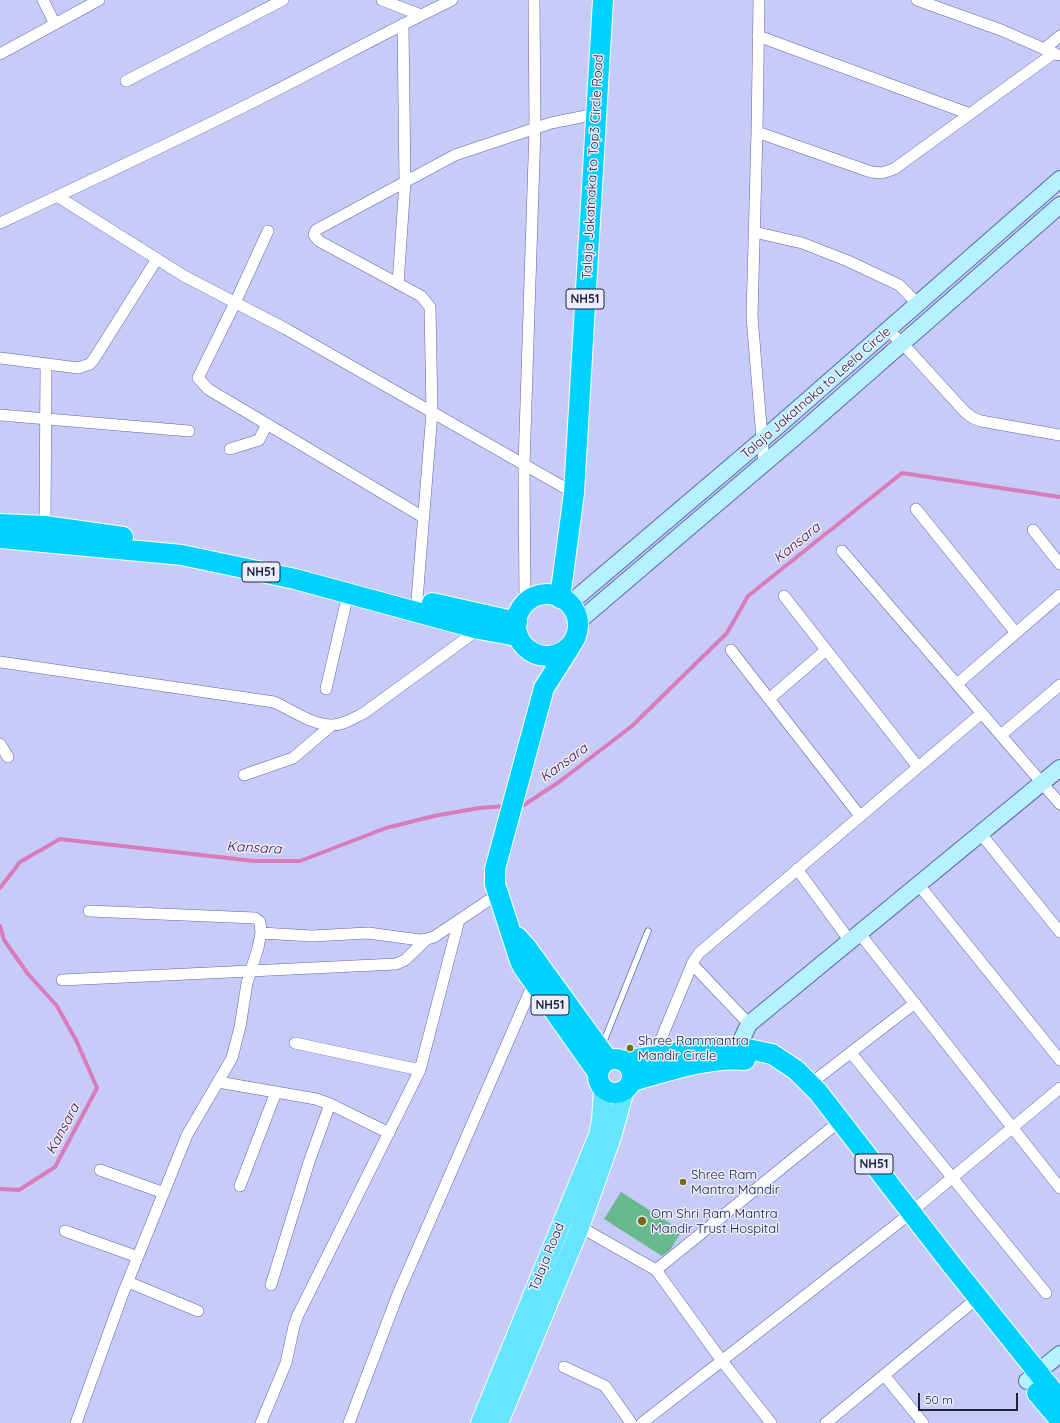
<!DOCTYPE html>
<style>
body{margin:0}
#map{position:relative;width:1060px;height:1423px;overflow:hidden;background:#c6cbf7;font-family:Quicksand,sans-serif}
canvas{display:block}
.scale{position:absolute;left:918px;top:1393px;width:100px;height:18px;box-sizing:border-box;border:2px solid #20223d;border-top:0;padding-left:5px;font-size:12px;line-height:14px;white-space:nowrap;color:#20223d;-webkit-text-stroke:3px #eceefd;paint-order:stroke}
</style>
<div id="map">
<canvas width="1060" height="1423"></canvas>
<div class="scale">50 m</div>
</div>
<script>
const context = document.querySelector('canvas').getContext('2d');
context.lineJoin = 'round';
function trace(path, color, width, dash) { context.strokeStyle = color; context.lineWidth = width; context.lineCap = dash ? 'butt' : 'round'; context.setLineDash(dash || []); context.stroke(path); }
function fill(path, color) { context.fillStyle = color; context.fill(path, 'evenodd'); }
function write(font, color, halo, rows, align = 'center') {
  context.font = font + ' Quicksand,sans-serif'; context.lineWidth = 3; context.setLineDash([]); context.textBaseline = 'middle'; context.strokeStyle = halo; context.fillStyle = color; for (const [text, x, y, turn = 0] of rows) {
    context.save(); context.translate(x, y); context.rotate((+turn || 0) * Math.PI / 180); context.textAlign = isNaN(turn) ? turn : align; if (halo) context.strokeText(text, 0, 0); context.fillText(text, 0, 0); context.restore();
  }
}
const stream = new Path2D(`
 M519 805H524L559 782 632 726 727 633 748 596 902 473 1060 497
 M0 888 20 862 60 839 254 861H300L386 828 434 816 479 808 506 806
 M0 926 4 940 28 974 57 1006 77 1042 97 1088 55 1167 19 1190 0 1189`);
const building = new Path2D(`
 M621 1192 682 1231 670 1250 662 1256 604 1219Z`);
const lane = new Path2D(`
 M602 1046 648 931`);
const street = new Path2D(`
 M43 0 55 24
 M382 0 421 15
 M759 0 757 132 752 316 764 463
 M917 0 1001 30 1058 55
 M758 36 970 114
 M1044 49 1060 36
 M0 54 99 0
 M126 81 283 0
 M757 132 871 172 882 173 894 169 1054 53
 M57 196 184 276 286 329 574 493
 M0 223C88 182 176 141 263 97 326 65 388 31 452 0
 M268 231 235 303 198 378 208 389 423 517
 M754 232 802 243 848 261 899 285 918 304
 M398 284 405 182 403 24
 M888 330 903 344 965 412 973 418 981 421 1060 435
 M0 358 78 368 90 364 94 359 157 259
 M0 415 189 431
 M230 449 259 440 267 424
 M916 509 1016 633
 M45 526 46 364
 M1033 530 1060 564
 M842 551 1060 804
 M784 596 918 767
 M417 600 432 412 430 307 421 296 319 241 314 235 316 230 455 155 551 123 581 117 596 113
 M525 603 524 465 535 128 534 0
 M731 650 860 816
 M0 662 274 702C292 710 312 725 332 725 343 725 354 718 364 713L479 629
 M957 684 1060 595
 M326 689 348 594
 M769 699 826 650
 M1001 735 1060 685
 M0 744 8 757
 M244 775 293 758 332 725
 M981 834 1060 932
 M797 869 850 941
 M919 885 1060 1060
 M261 933 312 936 368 933 420 940 427 939 434 937 498 894
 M860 934 1060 1188
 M692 964 749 1024
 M62 980 396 964 405 960 427 939
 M295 1043 420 1070
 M851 1053 1046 1293
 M654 1056 693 962 699 953 982 713
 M218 1082 316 1099 330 1104 389 1133
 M810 1084 915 1003
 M100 1170 164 1193
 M240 1186 276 1092
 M911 1212 1060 1088
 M575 1224 656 1270
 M65 1231 138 1257
 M128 1282 198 1311
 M271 1285 309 1162 330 1104
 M564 1367 605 1386 631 1423
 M884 1375 923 1423
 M76 1423 122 1296 187 1135 232 1058 240 1027 247 983 258 948 261 933 260 922 255 918 89 911
 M261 1423 286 1363 294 1326 298 1315 420 1070 459 920
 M349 1423 398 1294 534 982
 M642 1423 902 1220
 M771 1423 722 1361 656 1270 830 1129
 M826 1423 969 1305`);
const secondary = new Path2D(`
 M569 604 762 440 1060 179
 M578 622 800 433 1060 205
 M736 1057 738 1047 749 1024 1060 768
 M1027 1381 1060 1354`);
const primary = new Path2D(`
 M480 1423 598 1135 601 1121 603 1089
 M499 1423 579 1230 612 1137 625 1090`);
const highway = new Path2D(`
 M0 524 45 526 123 537
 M0 538 182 555 295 579 479 629 517 636
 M516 625a31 31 0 1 1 62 0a31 31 0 1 1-62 0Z
 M560 598 574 493 603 0
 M432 603 517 622
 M570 647 544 688 495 869V884L520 961 523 967 598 1073
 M517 937 527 948 608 1060
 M598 1076a17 17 0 1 1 34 0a17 17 0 1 1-34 0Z
 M624 1061 707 1047H738L772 1054 796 1070 818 1092 951 1264 1060 1400
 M632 1081C665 1072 711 1056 745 1060
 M1037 1393 1060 1420`);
const markers = [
 [630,1048,4,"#7a6c05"],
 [683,1182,4,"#7a6c05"],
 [642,1221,5,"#7a6c05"]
];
const shields = [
 [585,299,38],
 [261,572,38],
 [550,1005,38],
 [874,1164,38]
];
const shieldNames = [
 ["NH51",585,299],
 ["NH51",261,572],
 ["NH51",550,1005],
 ["NH51",874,1164]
];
const streetNames = [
 ["Talaja Jakatnaka to Top3 Circle Road",593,167,-87],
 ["Talaja Jakatnaka to Leela Circle",816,393,-41],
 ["Talaja Road",547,1257,-68]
];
const poiNames = [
 ["Shree Rammantra",638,1041],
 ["Mandir Circle",638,1056],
 ["Shree Ram",691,1175],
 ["Mantra Mandir",691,1190],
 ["Om Shri Ram Mantra",651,1214],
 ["Mandir Trust Hospital",651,1229]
];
const waterNames = [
 ["Kansara",797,543,-39],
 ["Kansara",564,763,-36],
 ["Kansara",254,848,3],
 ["Kansara",63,1129,-62]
];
trace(stream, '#d97cbc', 4);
fill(building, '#68b98f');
trace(lane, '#6266a6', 7);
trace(street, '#6266a6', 12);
trace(secondary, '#6266a6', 18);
trace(primary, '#fff', 20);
trace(highway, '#fff', 22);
trace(lane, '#fff', 5.5);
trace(street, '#fff', 11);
trace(secondary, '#b3f2fe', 16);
trace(primary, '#67e4fe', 18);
trace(highway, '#01d2fd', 20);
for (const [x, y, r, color] of markers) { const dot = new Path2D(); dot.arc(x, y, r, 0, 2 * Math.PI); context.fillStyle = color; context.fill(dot); trace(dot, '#eceefd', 1.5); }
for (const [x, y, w] of shields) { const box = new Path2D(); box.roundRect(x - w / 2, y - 10, w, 20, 3); context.fillStyle = '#eceefd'; context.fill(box); trace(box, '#20223d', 1); }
write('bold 12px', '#20223d', null, shieldNames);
write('13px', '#20223d', '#eceefd', streetNames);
write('13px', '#20223d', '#eceefd', poiNames, 'left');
write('italic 14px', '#480e39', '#eceefd', waterNames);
</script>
